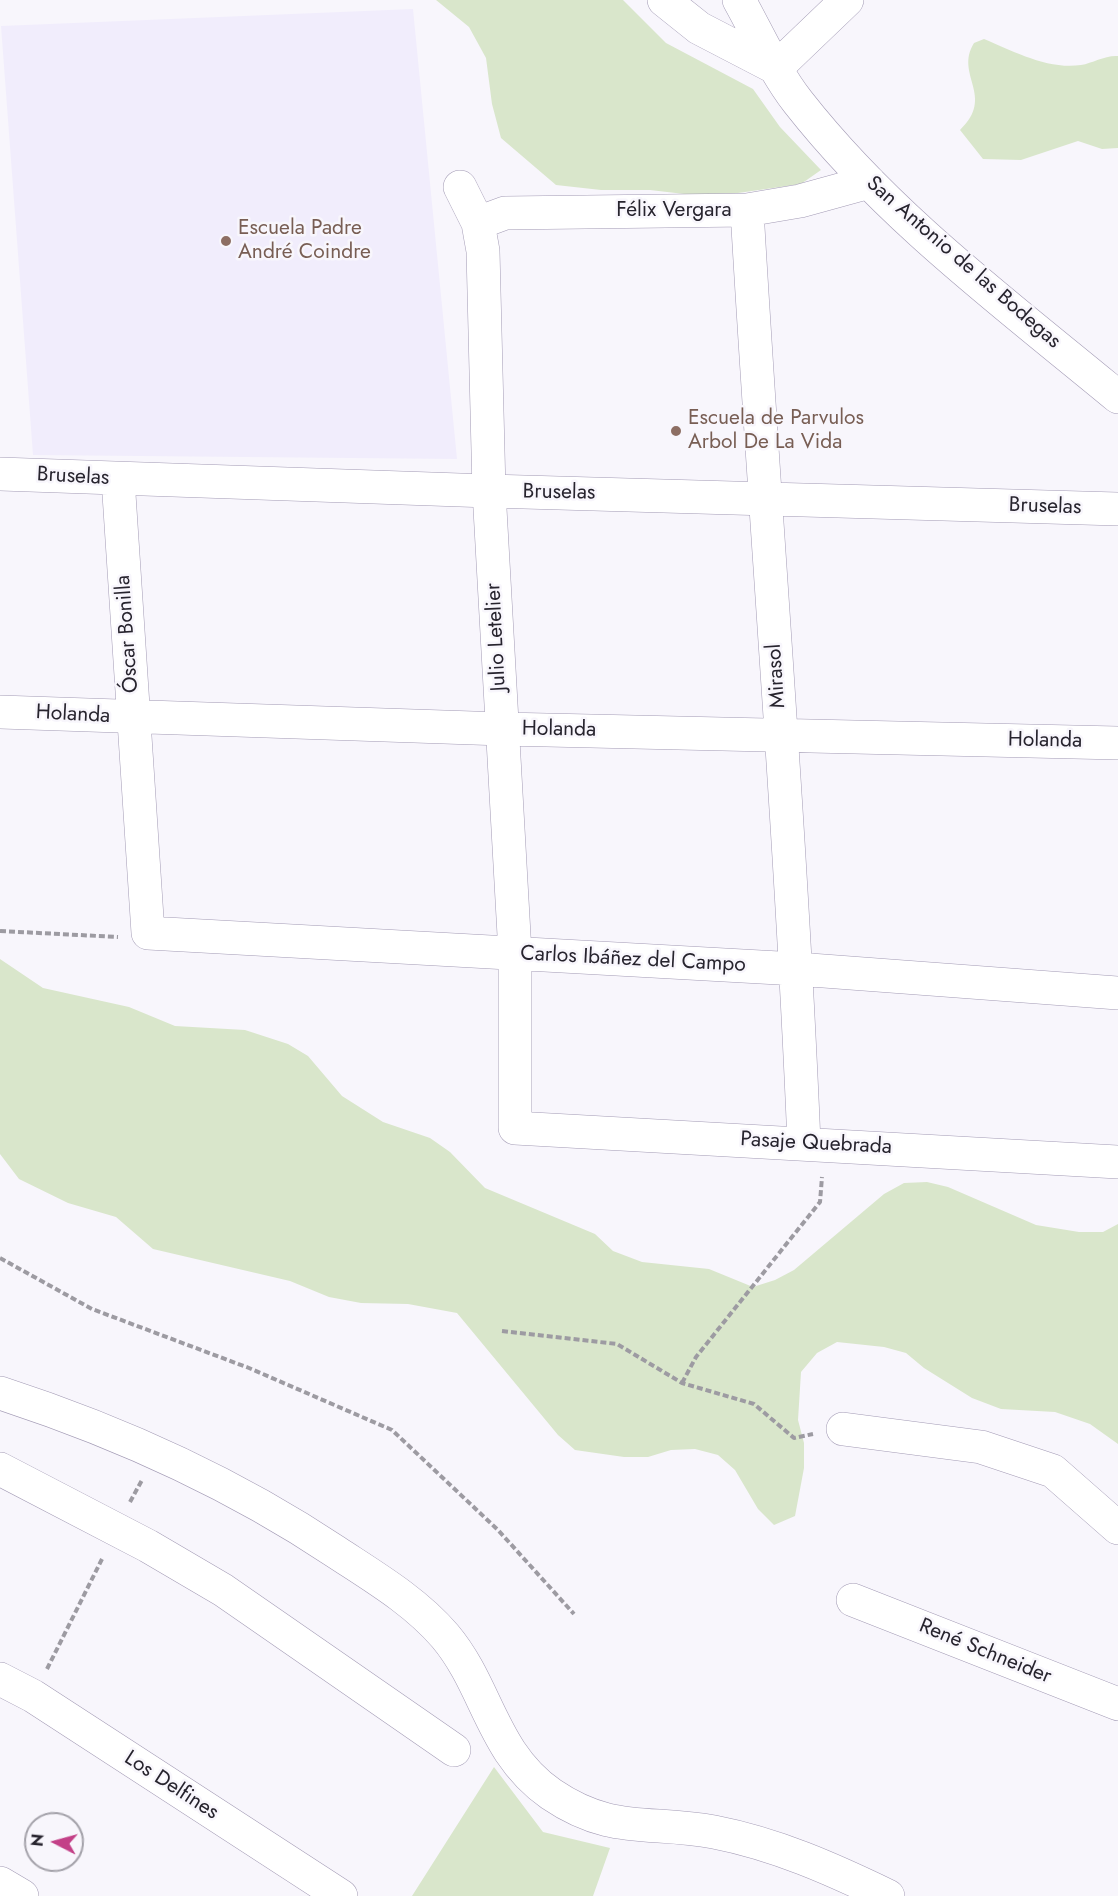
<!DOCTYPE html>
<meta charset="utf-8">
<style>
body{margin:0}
#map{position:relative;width:1118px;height:1896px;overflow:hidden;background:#f8f6fc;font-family:Jost,sans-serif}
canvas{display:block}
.north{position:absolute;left:24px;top:1812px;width:60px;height:60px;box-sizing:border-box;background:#f8f6fc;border:2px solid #a4a2aa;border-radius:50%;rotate:276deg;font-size:16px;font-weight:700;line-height:24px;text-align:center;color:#27242e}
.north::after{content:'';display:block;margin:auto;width:21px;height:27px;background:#c34087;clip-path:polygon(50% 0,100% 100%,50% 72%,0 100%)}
</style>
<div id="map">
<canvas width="1118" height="1896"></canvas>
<div class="north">N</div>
</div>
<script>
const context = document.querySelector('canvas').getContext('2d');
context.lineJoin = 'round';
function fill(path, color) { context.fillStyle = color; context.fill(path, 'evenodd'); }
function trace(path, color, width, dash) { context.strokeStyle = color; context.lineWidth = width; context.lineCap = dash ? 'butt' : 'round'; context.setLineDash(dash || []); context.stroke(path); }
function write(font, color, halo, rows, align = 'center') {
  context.font = font + ' Jost,sans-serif'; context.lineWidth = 5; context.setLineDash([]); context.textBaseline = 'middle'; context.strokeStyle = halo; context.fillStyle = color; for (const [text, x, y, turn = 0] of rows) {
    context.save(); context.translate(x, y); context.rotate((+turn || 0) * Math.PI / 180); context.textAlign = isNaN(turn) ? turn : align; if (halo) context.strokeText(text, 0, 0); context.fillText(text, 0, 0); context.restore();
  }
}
const built = new Path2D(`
 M413 9 457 459 33 455 1 26Z`);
const green = new Path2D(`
 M436 0H623L666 43 753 89 780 127 821 170 801 184 710 197 650 190H601L556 185 501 138 492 104 486 58 469 27Z
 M984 39C1013 51 1048 70 1081 65 1093 63 1105 55 1118 56V148L1102 149 1078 141 1021 160 983 159 960 130C996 96 954 75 974 43Z
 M0 959 43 988 129 1007 175 1026 245 1030 288 1044 308 1056 342 1096 383 1122 430 1138 450 1152 485 1188 595 1234 613 1251 642 1262 709 1269 753 1287 775 1280 794 1270 884 1194 904 1183 927 1182 948 1187 1036 1225 1079 1232H1103L1118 1224V1444L1090 1424 1055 1412 1001 1409 972 1398 924 1368 906 1353 884 1347 837 1342 817 1353 801 1372 798 1420 804 1443V1468L795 1516 774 1525 758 1509 735 1470 718 1455 695 1449 671 1450 648 1457H624L575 1450 558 1435 457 1313 408 1304 361 1303 329 1297 290 1281 153 1249 116 1217 68 1203 19 1179 0 1154Z
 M494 1767 543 1832 610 1848 593 1896H412Z`);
const path = new Path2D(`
 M0 931 118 937
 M0 1258 92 1309 249 1368 392 1430 498 1530 574 1614
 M502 1331 617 1344 682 1383 754 1404 794 1438 813 1434
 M682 1383 696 1357 820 1202 822 1177
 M130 1502 142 1480
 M47 1669 103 1557`);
const minor = new Path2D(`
 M664 0 699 28 776 68
 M739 0C758 34 774 71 798 102 888 217 1007 305 1118 397
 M776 68 847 0
 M460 187 478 223 483 251 489 491 515 953V1128L1118 1162
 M747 210C765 521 791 832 804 1143
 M478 223 505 213 747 210 800 201 869 182
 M0 474 489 491 1118 509
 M118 479 148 933 797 969 1118 993
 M0 712 503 729 1118 743
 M0 1393C120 1432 231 1482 336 1552 374 1577 415 1601 445 1636 488 1687 491 1752 551 1794 611 1835 649 1820 714 1832 776 1844 832 1869 888 1896
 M843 1429 981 1447 1053 1471 1118 1528
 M0 1469 148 1546 223 1590 454 1750
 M853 1600 1118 1704
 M0 1679 33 1696 341 1896
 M0 1883 22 1896`);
const markers = [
 [226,241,6,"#8d6e63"],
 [676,431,6,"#8d6e63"]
];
const streetNames = [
 ["Félix Vergara",674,211],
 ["San Antonio de las Bodegas",963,263,41],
 ["Bruselas",73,477,3],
 ["Bruselas",559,493,1],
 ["Bruselas",1045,507,2],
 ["Óscar Bonilla",128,634,-94],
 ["Julio Letelier",497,637,-93],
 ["Mirasol",777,676,-94],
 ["Holanda",73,715,3],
 ["Holanda",559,730,1],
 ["Holanda",1045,741,1],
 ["Carlos Ibáñez del Campo",633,960,3],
 ["Pasaje Quebrada",816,1144,3],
 ["René Schneider",985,1652,22],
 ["Los Delfines",171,1786,33]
];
const educationNames = [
 ["Escuela Padre",238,229],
 ["André Coindre",238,253],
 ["Escuela de Parvulos",688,419],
 ["Arbol De La Vida",688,443]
];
fill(built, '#f1edfc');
fill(green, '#d9e6cb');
trace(minor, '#a39bb5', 34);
trace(path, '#9d9ba2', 4, [6, 3]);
trace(minor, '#fff', 33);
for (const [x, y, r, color] of markers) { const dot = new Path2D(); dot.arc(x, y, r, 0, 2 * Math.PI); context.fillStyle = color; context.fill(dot); trace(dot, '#f8f6fc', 2); }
write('21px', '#27242e', '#f8f6fc', streetNames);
write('21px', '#785e54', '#f8f6fc', educationNames, 'left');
</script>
